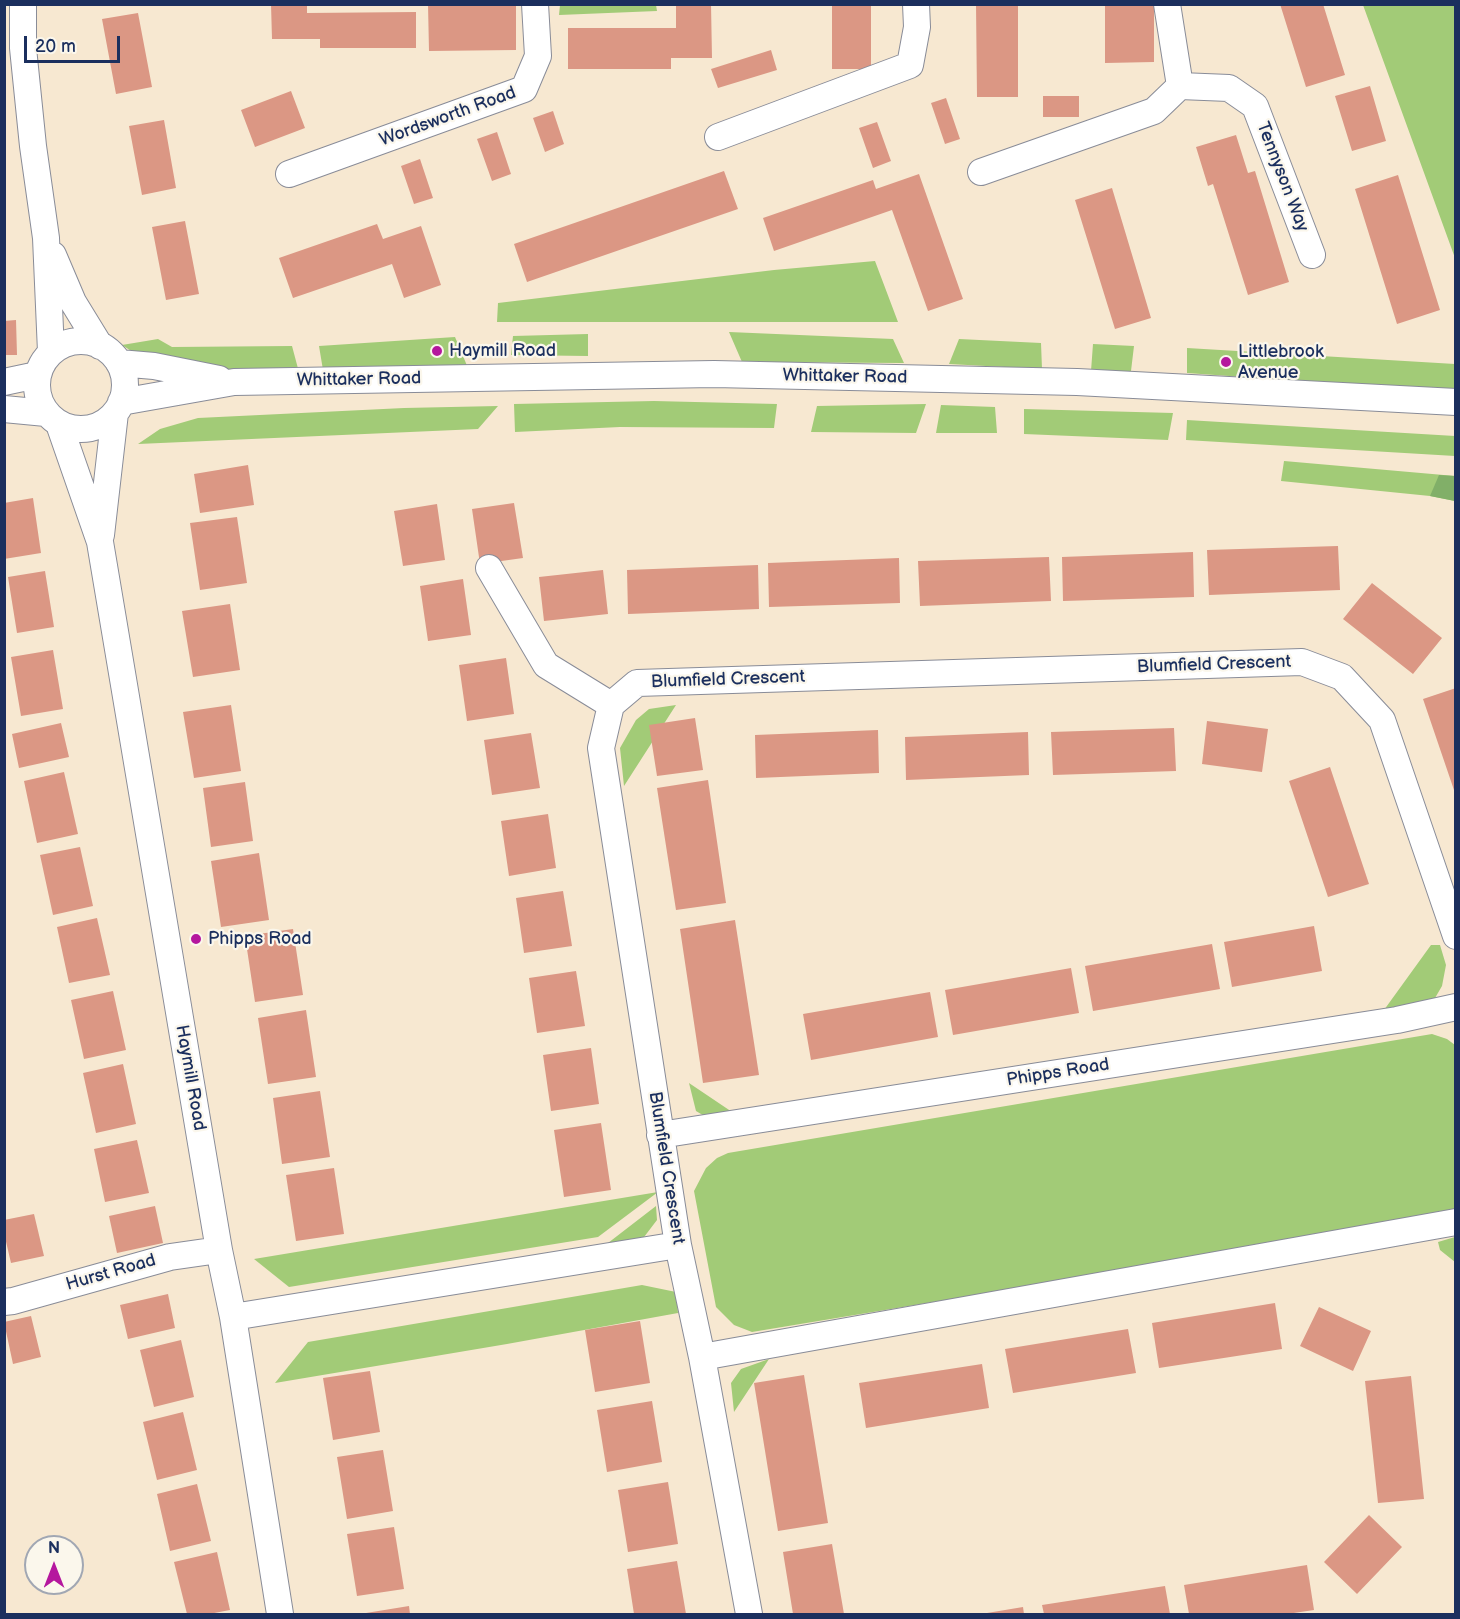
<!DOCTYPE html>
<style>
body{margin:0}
#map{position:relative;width:1460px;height:1619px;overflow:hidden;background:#f7e8d1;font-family:"Balsamiq Sans",sans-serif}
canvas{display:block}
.frame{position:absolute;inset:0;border:6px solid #1b2f5e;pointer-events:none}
.north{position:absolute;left:24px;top:1535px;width:60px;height:60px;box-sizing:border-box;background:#fbf7ec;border:2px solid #a1a7b3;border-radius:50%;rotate:0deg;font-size:16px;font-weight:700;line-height:24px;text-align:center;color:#1b2f5e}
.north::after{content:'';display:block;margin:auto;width:21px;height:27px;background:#b5179e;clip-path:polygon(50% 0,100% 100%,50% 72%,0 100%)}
.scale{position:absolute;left:24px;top:36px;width:96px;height:27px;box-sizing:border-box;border:3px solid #1b2f5e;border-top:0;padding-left:8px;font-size:18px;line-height:21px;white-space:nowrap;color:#1b2f5e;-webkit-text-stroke:4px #fbf7ec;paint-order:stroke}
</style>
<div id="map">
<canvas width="1460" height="1619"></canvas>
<div class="frame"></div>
<div class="north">N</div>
<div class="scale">20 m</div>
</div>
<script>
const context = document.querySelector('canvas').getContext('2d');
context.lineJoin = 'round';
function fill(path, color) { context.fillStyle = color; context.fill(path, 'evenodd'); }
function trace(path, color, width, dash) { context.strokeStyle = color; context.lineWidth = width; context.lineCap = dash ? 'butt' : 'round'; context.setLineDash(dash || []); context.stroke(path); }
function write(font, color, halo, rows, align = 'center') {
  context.font = font + ' "Balsamiq Sans",sans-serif'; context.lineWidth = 4.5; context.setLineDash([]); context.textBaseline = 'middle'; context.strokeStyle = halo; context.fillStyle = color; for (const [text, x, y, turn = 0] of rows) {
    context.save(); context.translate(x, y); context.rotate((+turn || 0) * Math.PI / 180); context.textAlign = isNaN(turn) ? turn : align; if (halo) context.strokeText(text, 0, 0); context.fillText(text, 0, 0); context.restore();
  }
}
const green = new Path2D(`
 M560 5H656L657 11 559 15Z
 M1363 5H1455V258Z
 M875 261 898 322H497L498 303 774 270Z
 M729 332 893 339 904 363 742 362Z
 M588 334V356L511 355 513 336Z
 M455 337 468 368 323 370 319 346Z
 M158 339 172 347 292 346 300 376 226 377 150 363 122 345Z
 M959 339 1041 343 1042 369 949 364Z
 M1093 344 1134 346 1131 371H1091Z
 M1187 348 1455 364V392L1187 373Z
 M654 401 777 404 774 428 620 427 515 432 514 404Z
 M926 404 916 433 811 432 817 406Z
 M941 405 995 407 997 433H936Z
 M498 406 478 429 138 444 160 429 198 418 404 408Z
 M1024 409 1173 413 1168 440 1024 434Z
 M1187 420 1455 436V456L1186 440Z
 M1284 461 1455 476V501L1430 496 1281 481Z
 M676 705 624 786 620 748 636 720 649 709Z
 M1431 945H1440L1446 965 1442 986 1435 998 1424 1008 1384 1010Z
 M1432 1034 1447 1039 1455 1045 1456 1215 1453 1216 752 1332 734 1325 716 1307 694 1191 706 1168 717 1158 728 1153Z
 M689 1083 741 1118 711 1120 696 1111Z
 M658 1192 598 1237 289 1287 254 1259Z
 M656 1206 657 1220 641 1241 608 1243Z
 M1455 1237H1456L1455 1262 1440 1250 1438 1242Z
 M642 1285 676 1292 678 1313 507 1344 275 1383 308 1342Z
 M769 1359 734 1412 731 1383 741 1369Z`);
const forest = new Path2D(`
 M1439 475 1455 476V501L1430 496Z`);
const building = new Path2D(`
 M271 4H307V13L416 12V48H320V39H272Z
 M428 4H516V50L429 51Z
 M676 4H711L712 58H671V69H568V28H676Z
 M832 4H871V69H832Z
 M976 4H1018V97H977Z
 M1105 4H1154V62L1105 63Z
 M1280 4H1323L1345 75 1306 87Z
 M138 13 152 87 116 94 102 19Z
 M771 50 777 70 718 88 711 69Z
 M1370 86 1386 141 1352 151 1335 96Z
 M291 91 305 128 255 147 241 110Z
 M1043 96H1079V117H1043Z
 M946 98 960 139 945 144 931 103Z
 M553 111 564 144 545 152 533 118Z
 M164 120 176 188 142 195 129 126Z
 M877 122 891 161 873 168 859 128Z
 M497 132 511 174 492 181 477 139Z
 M1236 135 1248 173 1255 171 1289 282 1248 295 1213 184 1208 186 1196 147Z
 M420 159 433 198 414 204 401 166Z
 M724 171 738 209 527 282 514 244Z
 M919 174 963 299 928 311 892 210 774 251 763 218 873 180 876 189Z
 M1398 175 1440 310 1397 324 1355 189Z
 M1112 188 1151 318 1115 329 1075 200Z
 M185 221 199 294 166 300 152 227Z
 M377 224 383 239 421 226 441 285 404 298 392 264 293 298 279 258Z
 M16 320 17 355H4V321Z
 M248 465 254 505 200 513 194 474Z
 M33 498 41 553 4 559V503Z
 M514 503 523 558 480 564 472 509Z
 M437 504 445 560 403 566 394 511Z
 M237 517 247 583 200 590 190 523Z
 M1338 546 1340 590 1209 595 1207 550Z
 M1193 552 1194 597 1063 601 1062 557Z
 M1049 557 1051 601 920 606 918 561Z
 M899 558 900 603 769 607 768 563Z
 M758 565 759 609 628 614 627 570Z
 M603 570 608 614 544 621 539 577Z
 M45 571 54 627 17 633 8 577Z
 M463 579 471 635 428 641 420 586Z
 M1372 583 1442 638 1413 674 1343 619Z
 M230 604 240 670 193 677 182 611Z
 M53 650 63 709 21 716 11 657Z
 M506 658 514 714 467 721 459 665Z
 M1456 688V793H1455L1423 699Z
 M231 705 241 771 194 778 183 712Z
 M695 718 703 770 657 776 649 725Z
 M1207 721 1268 729 1262 772 1202 764Z
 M61 723 69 757 19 768 12 734Z
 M1174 728 1176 771 1053 775 1051 732Z
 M878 730 879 773 756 778 755 735Z
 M1028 732 1029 775 906 780 905 737Z
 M531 733 540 788 492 795 484 740Z
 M1330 767 1369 884 1328 897 1289 781Z
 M64 772 78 834 37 843 24 781Z
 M708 780 726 903 676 910 657 788Z
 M245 782 253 841 211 847 203 788Z
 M548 814 556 868 509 876 501 821Z
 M80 847 93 906 53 915 40 855Z
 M259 853 269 920 221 927 211 861Z
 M563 891 572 946 524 953 516 898Z
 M97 918 110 975 69 983 57 927Z
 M735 920 759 1075 703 1083 680 929Z
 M1314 926 1322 971 1232 987 1224 942Z
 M293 929 303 995 255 1002 245 936Z
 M1212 944 1220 989 1093 1011 1085 966Z
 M1071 968 1079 1013 953 1035 945 990Z
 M576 971 585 1026 537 1033 529 978Z
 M113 991 126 1050 84 1059 71 1000Z
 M930 992 938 1037 811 1060 803 1014Z
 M306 1010 316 1077 268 1084 258 1018Z
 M591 1048 599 1104 551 1111 543 1055Z
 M123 1064 136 1124 96 1133 83 1073Z
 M320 1091 330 1157 282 1164 273 1098Z
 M601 1123 611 1190 564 1197 554 1130Z
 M137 1140 149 1193 105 1202 94 1149Z
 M334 1168 344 1234 296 1241 286 1175Z
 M155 1206 163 1243 117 1253 109 1216Z
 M34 1214 44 1256 11 1263 4 1233V1220Z
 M168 1294 175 1328 128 1339 120 1305Z
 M1275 1303 1282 1349 1159 1368 1152 1323Z
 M1319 1307 1371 1331 1353 1371 1300 1346Z
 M31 1316 41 1357 13 1364 4 1322Z
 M640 1321 650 1383 595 1392 585 1330Z
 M1128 1329 1136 1373 1013 1393 1005 1349Z
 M181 1340 194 1397 154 1407 140 1350Z
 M982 1364 989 1408 866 1428 859 1383Z
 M370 1371 380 1432 333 1440 323 1378Z
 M804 1375 828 1523 778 1531 754 1383Z
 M1411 1376 1424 1499 1378 1503 1365 1381Z
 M652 1401 662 1462 607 1472 597 1410Z
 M183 1412 197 1470 157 1480 143 1422Z
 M383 1450 393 1511 347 1519 337 1457Z
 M668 1482 678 1544 628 1552 618 1490Z
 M197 1484 211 1541 170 1551 157 1494Z
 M1369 1515 1402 1547 1357 1594 1324 1562Z
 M394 1527 404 1589 357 1596 347 1534Z
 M832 1544 844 1614H793L783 1552Z
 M217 1552 230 1610 209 1614H187L174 1562Z
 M677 1561 686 1614H634L627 1569Z
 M1307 1565 1314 1610 1287 1614H1189L1184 1585Z
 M1165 1586 1170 1614H1044L1042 1605Z
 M409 1606 410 1614H366V1613Z
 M1023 1607 1024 1614H987V1613Z`);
const street = new Path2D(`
 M23 4V48L33 146 46 238 51 352
 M1180 86 1229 88 1255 106 1312 255
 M718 137 910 65 917 27 916 4
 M981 172 1154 111 1180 86 1167 4
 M289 174 524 89 538 56 535 4
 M53 255 73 302 100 346
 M37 385a44 44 0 1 1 88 0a44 44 0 1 1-88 0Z
 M119 363 154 366 219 379
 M4 382 37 375
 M121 402 234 382 714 374 1077 382 1456 402
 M4 409 46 413
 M59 424 100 542 219 1250 233 1317 280 1614
 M101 535 115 413
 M489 568 546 665 611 705
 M660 1135 1397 1020 1456 1007
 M4 1302 13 1301 170 1257 219 1250
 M233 1317 678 1245
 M702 1357 1456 1222
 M749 1614 702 1357 678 1245 601 748 611 705 637 683 1302 662 1342 677 1382 720 1456 936`);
const markers = [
 [437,351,6,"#b5179e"],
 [1226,362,6,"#b5179e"],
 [196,939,6,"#b5179e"]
];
const streetNames = [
 ["Wordsworth Road",448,117,-20],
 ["Tennyson Way",1282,177,69],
 ["Whittaker Road",845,377,1],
 ["Whittaker Road",359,380,-1],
 ["Blumfield Crescent",1214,665,-2],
 ["Blumfield Crescent",728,680,-2],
 ["Phipps Road",1058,1073,-9],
 ["Haymill Road",190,1078,80],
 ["Blumfield Crescent",666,1168,81],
 ["Hurst Road",111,1273,-16]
];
const poiNames = [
 ["Haymill Road",449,351],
 ["Littlebrook",1238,352],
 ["Avenue",1238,373],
 ["Phipps Road",208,939]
];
fill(green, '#a2cb77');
fill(forest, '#81af68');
fill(building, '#db9784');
trace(street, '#898c98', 28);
trace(street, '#fff', 26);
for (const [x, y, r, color] of markers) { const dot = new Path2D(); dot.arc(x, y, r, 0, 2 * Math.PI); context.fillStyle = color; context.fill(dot); trace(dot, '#fbf7ec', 2); }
write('18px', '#1b2f5e', '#fbf7ec', streetNames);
write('18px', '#1b2f5e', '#fbf7ec', poiNames, 'left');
</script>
